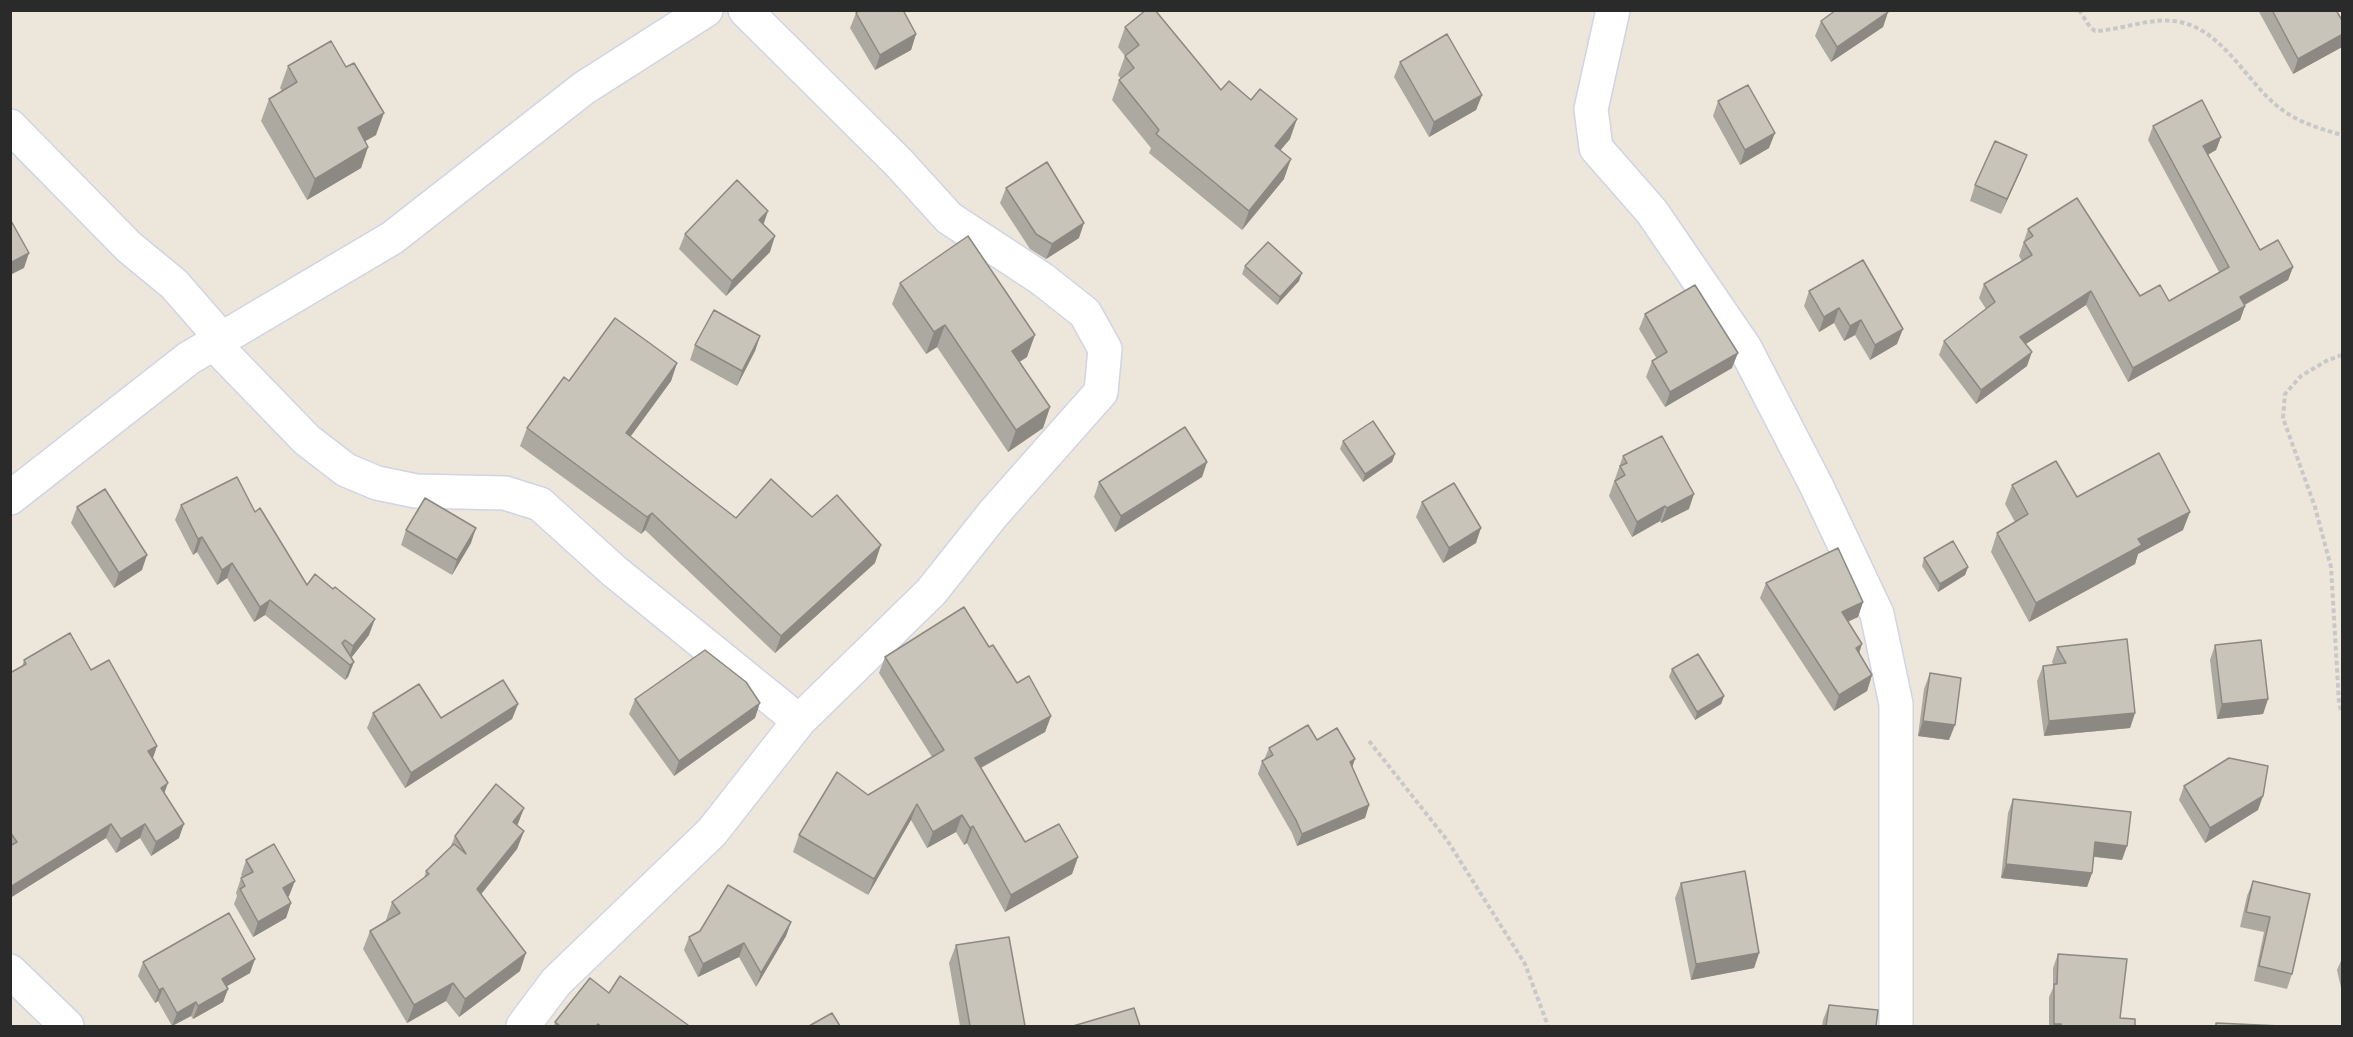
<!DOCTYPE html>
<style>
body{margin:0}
#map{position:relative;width:2353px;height:1037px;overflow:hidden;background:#ede6db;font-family:Rubik,sans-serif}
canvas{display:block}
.frame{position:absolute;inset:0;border:12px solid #2a2a2a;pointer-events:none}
</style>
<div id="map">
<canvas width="2353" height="1037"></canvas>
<div class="frame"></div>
</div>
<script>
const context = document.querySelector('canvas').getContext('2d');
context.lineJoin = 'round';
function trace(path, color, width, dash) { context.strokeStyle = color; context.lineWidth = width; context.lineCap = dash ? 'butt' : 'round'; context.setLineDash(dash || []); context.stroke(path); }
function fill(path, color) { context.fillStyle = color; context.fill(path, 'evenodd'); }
const path = new Path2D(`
 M2079 10 2090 27 2095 31C2121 30 2148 18 2174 21 2220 26 2244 78 2276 105 2296 122 2318 128 2342 135
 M2342 355 2328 360 2301 376 2285 394 2283 418 2315 507 2331 567 2339 703 2342 713
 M1369 741 1447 840 1525 964 1548 1026`);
const minor = new Path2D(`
 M1613 10 1591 109 1596 148 1652 212 1745 348 1817 487 1877 614 1896 704V1026
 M10 126 129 247 174 284 222 339
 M214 344 307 440 346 470 377 483 416 491 505 493 540 504 614 571 799 721
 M10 498 189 358 392 238 584 88 706 10
 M10 971 67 1026
 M523 1026 556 982 712 832 799 721 931 592 993 514 1101 392 1105 349 1085 313 1042 279 949 218 899 163 745 10`);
const wall = new Path2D(`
 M2258 10H2336L2342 47 2293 74Z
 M1888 12 1883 27 1831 62 1815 36 1821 21Z
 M856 13 916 34 911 50 875 70 850 28Z
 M1125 27 1221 90 1290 139 1280 150 1284 179 1242 230 1149 153 1151 148 1112 100 1119 80 1121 79 1118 75 1125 56 1118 47Z
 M1400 62 1482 95 1476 110 1429 137 1394 77Z
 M288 66 376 135 365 141 368 147 361 168 307 200 261 121 269 99 282 91 280 88Z
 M1718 101 1769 148 1740 165 1713 116Z
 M2153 126 2221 137 2216 150 2208 155 2260 250 2293 267 2288 280 2245 305V306L2240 320 2128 382 2086 305 2026 344 2027 366 1976 404 1939 355 1944 341 1986 309 1979 298 1984 284 2022 261 2019 256 2028 229 2140 296 2169 301 2219 272 2148 140Z
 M2021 170 2001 214 1970 201 1975 185Z
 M1006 188 1079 238 1046 259 1030 249 1000 203Z
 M764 225 770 252 726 296 679 249 685 234Z
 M1863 260 1897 344 1870 360 1855 335 1844 341 1834 323 1819 332 1804 306 1809 291Z
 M1245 266 1299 281 1277 305 1242 274Z
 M900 283 1027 357 1019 362 1050 407 1043 428 1008 452 937 347 926 354 892 304Z
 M1645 314 1732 368 1665 407 1646 377 1652 361 1657 359 1639 329Z
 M760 336 755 351 737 386 690 360 695 345Z
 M677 363 671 381 630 437 736 518 812 517 875 563 775 653 645 530 641 534 520 446 527 428 569 381Z
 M1343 441 1395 454 1392 462 1363 482 1340 449Z
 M1623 456 1689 509 1661 523 1660 521 1632 537 1609 496Z
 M1207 462 1202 477 1115 532 1094 497 1099 482Z
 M2012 485 2077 497 2183 530 2138 554 2135 564 2029 622 1991 552 1997 533 2015 522 2005 504Z
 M1422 502 1476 543 1443 563 1416 517Z
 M181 505 255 512 307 585 369 635 351 658 354 662 348 677 345 680 265 615 254 622 227 578 217 585 197 552 193 555 175 520Z
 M77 507 142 570 114 588 71 523Z
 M406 530 471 543 452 575 401 545Z
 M1924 558 1968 567 1965 575 1938 592 1922 566Z
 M1766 583 1863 602 1858 617 1848 621 1859 653 1872 675 1867 691 1834 711 1760 598Z
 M2215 645 2268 699 2263 714 2217 719 2210 660Z
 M989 647 1017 683 1051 716 1045 732 981 768 1025 842 1078 857 1072 874 1005 912 967 843 964 845 956 832 927 848 911 820 868 895 793 852 799 835 868 795 932 757 879 673 885 657Z
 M2057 647 2135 713 2130 728 2044 736 2037 681 2043 666 2053 665 2052 662Z
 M24 660 91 670 157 746 153 758 179 838 151 856 140 838 116 853 106 838 10 898V673L22 667Z
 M1672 669 1724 696 1721 704 1695 720 1669 677Z
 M1930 673 1949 740 1918 736 1924 689Z
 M635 699 755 718 674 776 629 714Z
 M518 704 512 719 405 788 367 728 373 713 441 718Z
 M1317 740 1352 767 1369 805 1365 818 1297 846 1292 833 1258 774 1262 761 1264 760 1269 748Z
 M2184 786 2258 810 2205 843 2179 800Z
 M2013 799 2122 860 2094 857 2092 873 2087 887 2001 878 2008 813Z
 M524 808 517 826 524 831 517 849 481 894 520 971 459 1017 446 1001 407 1023 363 949 370 931 386 921V920L392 902 424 878 426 871 450 848 455 836Z
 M246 860 289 896 288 897 291 903 286 918 253 937 234 904 237 896 236 893 241 878 242 877 241 875Z
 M2253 881 2310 894 2292 974 2287 989 2254 981 2264 932 2240 927 2247 896Z
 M1681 883 1759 953 1754 968 1691 980 1675 898Z
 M791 922 786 936 756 987 739 957 698 977 684 950 689 937Z
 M956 945 1025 1026H960L949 963Z
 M2058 954 2120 1018 2135 1026H2049V997L2053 988V968Z
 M2343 956V997L2337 970Z
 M143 962 250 973 226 986 228 989 223 1002 193 1019 191 1016 172 1026 158 1001 155 1003 138 976Z
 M609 993 687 1026H554L555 1022Z
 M1829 1005 1876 1026H1822L1823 1020Z`);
const shadedWall = new Path2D(`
 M1888 12 1883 27 1831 62 1837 47Z
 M916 34 911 50 875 70 880 55Z
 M2343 34 2342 47 2293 74 2298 59Z
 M1482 95 1476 110 1429 137 1434 122Z
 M384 113 376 135 350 150 358 128Z
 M1297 119 1290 139 1268 165 1275 146Z
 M1775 133 1769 148 1740 165 1745 150Z
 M2221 137 2216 150 2198 160 2203 146Z
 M368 147 361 168 307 200 315 179Z
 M2027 155 2021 170 2001 214 2007 199Z
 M1291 159 1284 179 1242 230 1249 211Z
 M768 211 763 226 759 220Z
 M1084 223 1079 238 1046 259 1052 244Z
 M775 236 770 252 726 296 732 281Z
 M29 253 24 268 10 275V263Z
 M2293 267 2288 280 2235 310 2240 297Z
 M1302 273 1299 281 1277 305 1280 297Z
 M2091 291 2086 305 2015 351 2020 337Z
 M2245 306 2240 320 2128 382 2133 368Z
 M1839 308 1834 323 1819 332 1824 317Z
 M1861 320 1855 335 1844 341 1850 326Z
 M945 325 937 347 926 354 934 332Z
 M1903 329 1897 344 1870 360 1875 345Z
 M1035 335 1027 357 1004 372 1012 351Z
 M760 336 755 351 737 386 742 371Z
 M2032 352 2027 366 1976 404 1981 390Z
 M1738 353 1732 368 1665 407 1670 392Z
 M677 363 671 381 620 451 626 433Z
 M1050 407 1043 428 1008 452 1016 430Z
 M1395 454 1392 462 1363 482 1365 474Z
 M1207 462 1202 477 1115 532 1121 516Z
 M1694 494 1689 509 1661 523 1667 508Z
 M1665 506 1660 521 1632 537 1637 522Z
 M2190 512 2183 530 2138 554 2135 564 2029 622 2036 603 2138 539Z
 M652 513 645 530 641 534 647 517Z
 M476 528 471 543 452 575 457 560Z
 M1481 528 1476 543 1443 563 1449 548Z
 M202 537 197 552 193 555 198 539Z
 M881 545 875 563 775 653 781 636Z
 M147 555 142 570 114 588 119 573Z
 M232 563 227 578 217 585 222 570Z
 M1968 567 1965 575 1938 592 1940 584Z
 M270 600 265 615 254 622 260 607Z
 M1863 602 1858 617 1837 627 1842 612Z
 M375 619 369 635 348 662 353 646Z
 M1862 644 1857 660 1856 648Z
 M354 662 348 677 345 680 350 665Z
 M1872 675 1867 691 1834 711 1839 695Z
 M1724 696 1721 704 1695 720 1697 712Z
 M2268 699 2263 714 2217 719 2222 704Z
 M760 703 755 718 674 776 679 761Z
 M518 704 512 719 405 788 411 773Z
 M2135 713 2130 728 2044 736 2049 721Z
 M1051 716 1045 732 969 774 975 758Z
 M1923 721 1955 725 1949 740 1918 736Z
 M157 746 152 760 148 751Z
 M1355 759 1351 771 1350 762Z
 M168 783 163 797 161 788Z
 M2263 796 2258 810 2205 843 2210 828Z
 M917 804 911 820 868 895 874 879Z
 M1369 805 1365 818 1297 846 1302 834Z
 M524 808 517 826 513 822Z
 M962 815 956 832 927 848 933 832Z
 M111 824 106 838 10 898V891L12 886Z
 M145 824 140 838 116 853 121 839Z
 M184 824 179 838 151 856 156 842Z
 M973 826 967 843 964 845 970 828Z
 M524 831 517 849 471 907 477 889Z
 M2095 842 2127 846 2122 860 2090 856Z
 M1078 857 1072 874 1005 912 1011 895Z
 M2006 864 2092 873 2087 887 2001 878Z
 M295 881 289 896 277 903 283 888Z
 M291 903 286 918 253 937 258 922Z
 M791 922 786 936 756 987 761 973Z
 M744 943 739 957 698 977 703 964Z
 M526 953 520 971 459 1017 465 999Z
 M1759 953 1754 968 1691 980 1696 964Z
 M255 959 250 973 217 992 222 979Z
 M453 983 446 1001 407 1023 414 1005Z
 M163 988 158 1001 155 1003 159 990Z
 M228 989 223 1002 193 1019 198 1006Z
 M196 1002 191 1016 172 1026 177 1013Z
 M2054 1024H2061L2060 1026H2053Z`);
const building = new Path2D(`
 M860 10H903L916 34 880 55 856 13Z
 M1146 10H1155L1221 90 1229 81 1251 100 1260 89 1297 119 1275 146 1291 159 1249 211 1156 134 1159 130 1119 80 1134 68 1125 56 1139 45 1125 27Z
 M1836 10H1887L1888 12 1837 47 1821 21Z
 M2272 10H2336L2343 22V34L2298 59Z
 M1447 34 1482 95 1434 122 1400 62Z
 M331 41 346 67 354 63 384 113 358 128 368 147 315 179 269 99 297 82 288 66Z
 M1748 85 1775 133 1745 150 1718 101Z
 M2202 100 2221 137 2203 146 2260 250 2278 240 2293 267 2240 297 2245 306 2133 368 2091 291 2020 337 2032 352 1981 390 1944 341 1995 302 1984 284 2032 255 2024 242 2033 236 2028 229 2077 198 2140 296 2160 285 2169 301 2229 267 2153 126Z
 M1995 141 2027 155 2007 199 1975 185Z
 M1047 162 1084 223 1052 244 1036 234 1006 188Z
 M737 180 768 211 759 220 775 236 732 281 685 234Z
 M10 219 29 253 10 263Z
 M968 236 1035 335 1012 351 1050 407 1016 430 945 325 934 332 900 283Z
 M1268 242 1302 273 1280 297 1245 266Z
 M1863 260 1903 329 1875 345 1861 320 1850 326 1839 308 1824 317 1809 291Z
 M1695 285 1738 353 1670 392 1652 361 1667 352 1645 314Z
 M714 310 760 336 742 371 695 345Z
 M615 318 677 363 626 433 736 518 771 479 812 517 837 495 881 545 781 636 652 513 647 517 527 428 564 377 569 381Z
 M1373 421 1395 454 1365 474 1343 441Z
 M1185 427 1207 462 1121 516 1099 482Z
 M1662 436 1694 494 1667 508 1665 506 1637 522 1615 481 1625 475 1620 466 1627 463 1623 456Z
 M2159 453 2190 512 2138 539 2142 545 2036 603 1997 533 2028 514 2012 485 2056 461 2077 497Z
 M237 477 255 512 260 508 307 585 315 574 333 589 335 587 375 619 353 646 345 640 342 643 354 662 350 665 270 600 260 607 232 563 222 570 202 537 198 539 181 505Z
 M1454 483 1481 528 1449 548 1422 502Z
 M105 489 147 555 119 573 77 507Z
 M425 498 476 528 457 560 406 530Z
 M1953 541 1968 567 1940 584 1924 558Z
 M1838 548 1863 602 1842 612 1862 644 1856 648 1872 675 1839 695 1766 583Z
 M964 607 989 647 993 645 1017 683 1029 676 1051 716 975 758 1025 842 1059 824 1078 857 1011 895 973 826 970 828 962 815 933 832 917 804 874 879 799 835 837 772 868 795 944 750 885 657Z
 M70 633 91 670 109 660 157 746 148 751 168 783 161 788 184 824 156 842 145 824 121 839 111 824 12 886 10 883V846L17 842 10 832V673L26 664 24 660Z
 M2127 639 2135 713 2049 721 2043 666 2066 663 2057 647Z
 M2261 640 2268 699 2222 704 2215 645Z
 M705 650 746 682 760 703 679 761 635 699Z
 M1698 654 1724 696 1697 712 1672 669Z
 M1930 673 1961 678 1955 725 1923 721Z
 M503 680 518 704 411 773 373 713 419 684 441 718Z
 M1308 725 1317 740 1337 728 1355 759 1350 762 1369 805 1302 834 1296 820 1262 761 1273 755 1269 748Z
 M2229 758 2268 766 2263 796 2210 828 2184 786Z
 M496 784 524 808 513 822 524 831 477 889 526 953 465 999 453 983 414 1005 370 931 400 913 392 902 429 874 426 871 454 844 466 854 455 836Z
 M2013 799 2131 812 2127 846 2095 842 2092 873 2006 864Z
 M274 844 295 881 283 888 291 903 258 922 240 889 245 886 241 878 253 872 246 860Z
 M1745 871 1759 953 1696 964 1681 883Z
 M2253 881 2310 894 2292 974 2259 966 2270 917 2246 912Z
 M728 885 791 922 761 973 744 943 703 964 689 937 700 931Z
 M229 913 255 959 222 979 228 989 198 1006 196 1002 177 1013 163 988 159 990 143 962Z
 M1009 937 1025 1026H970L956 945Z
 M2058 954 2127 959 2120 1018 2135 1019V1026H2061V1024H2054V984H2057Z
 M620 976 688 1025 686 1026H601L598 1024 596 1026H560L555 1022 590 978 609 993Z
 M1829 1005 1878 1010 1876 1026H1826Z
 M1134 1008 1140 1026H1073Z
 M832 1013 840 1026H809Z
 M2216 1023 2281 1026H2216Z`);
trace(minor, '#d1d4e4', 36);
trace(path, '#c8c8c8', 4, [4.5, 3]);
trace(minor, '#fff', 33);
fill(wall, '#aca9a0');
fill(shadedWall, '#8c8982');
fill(building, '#c8c4ba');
trace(building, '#8c8982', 1.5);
</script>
